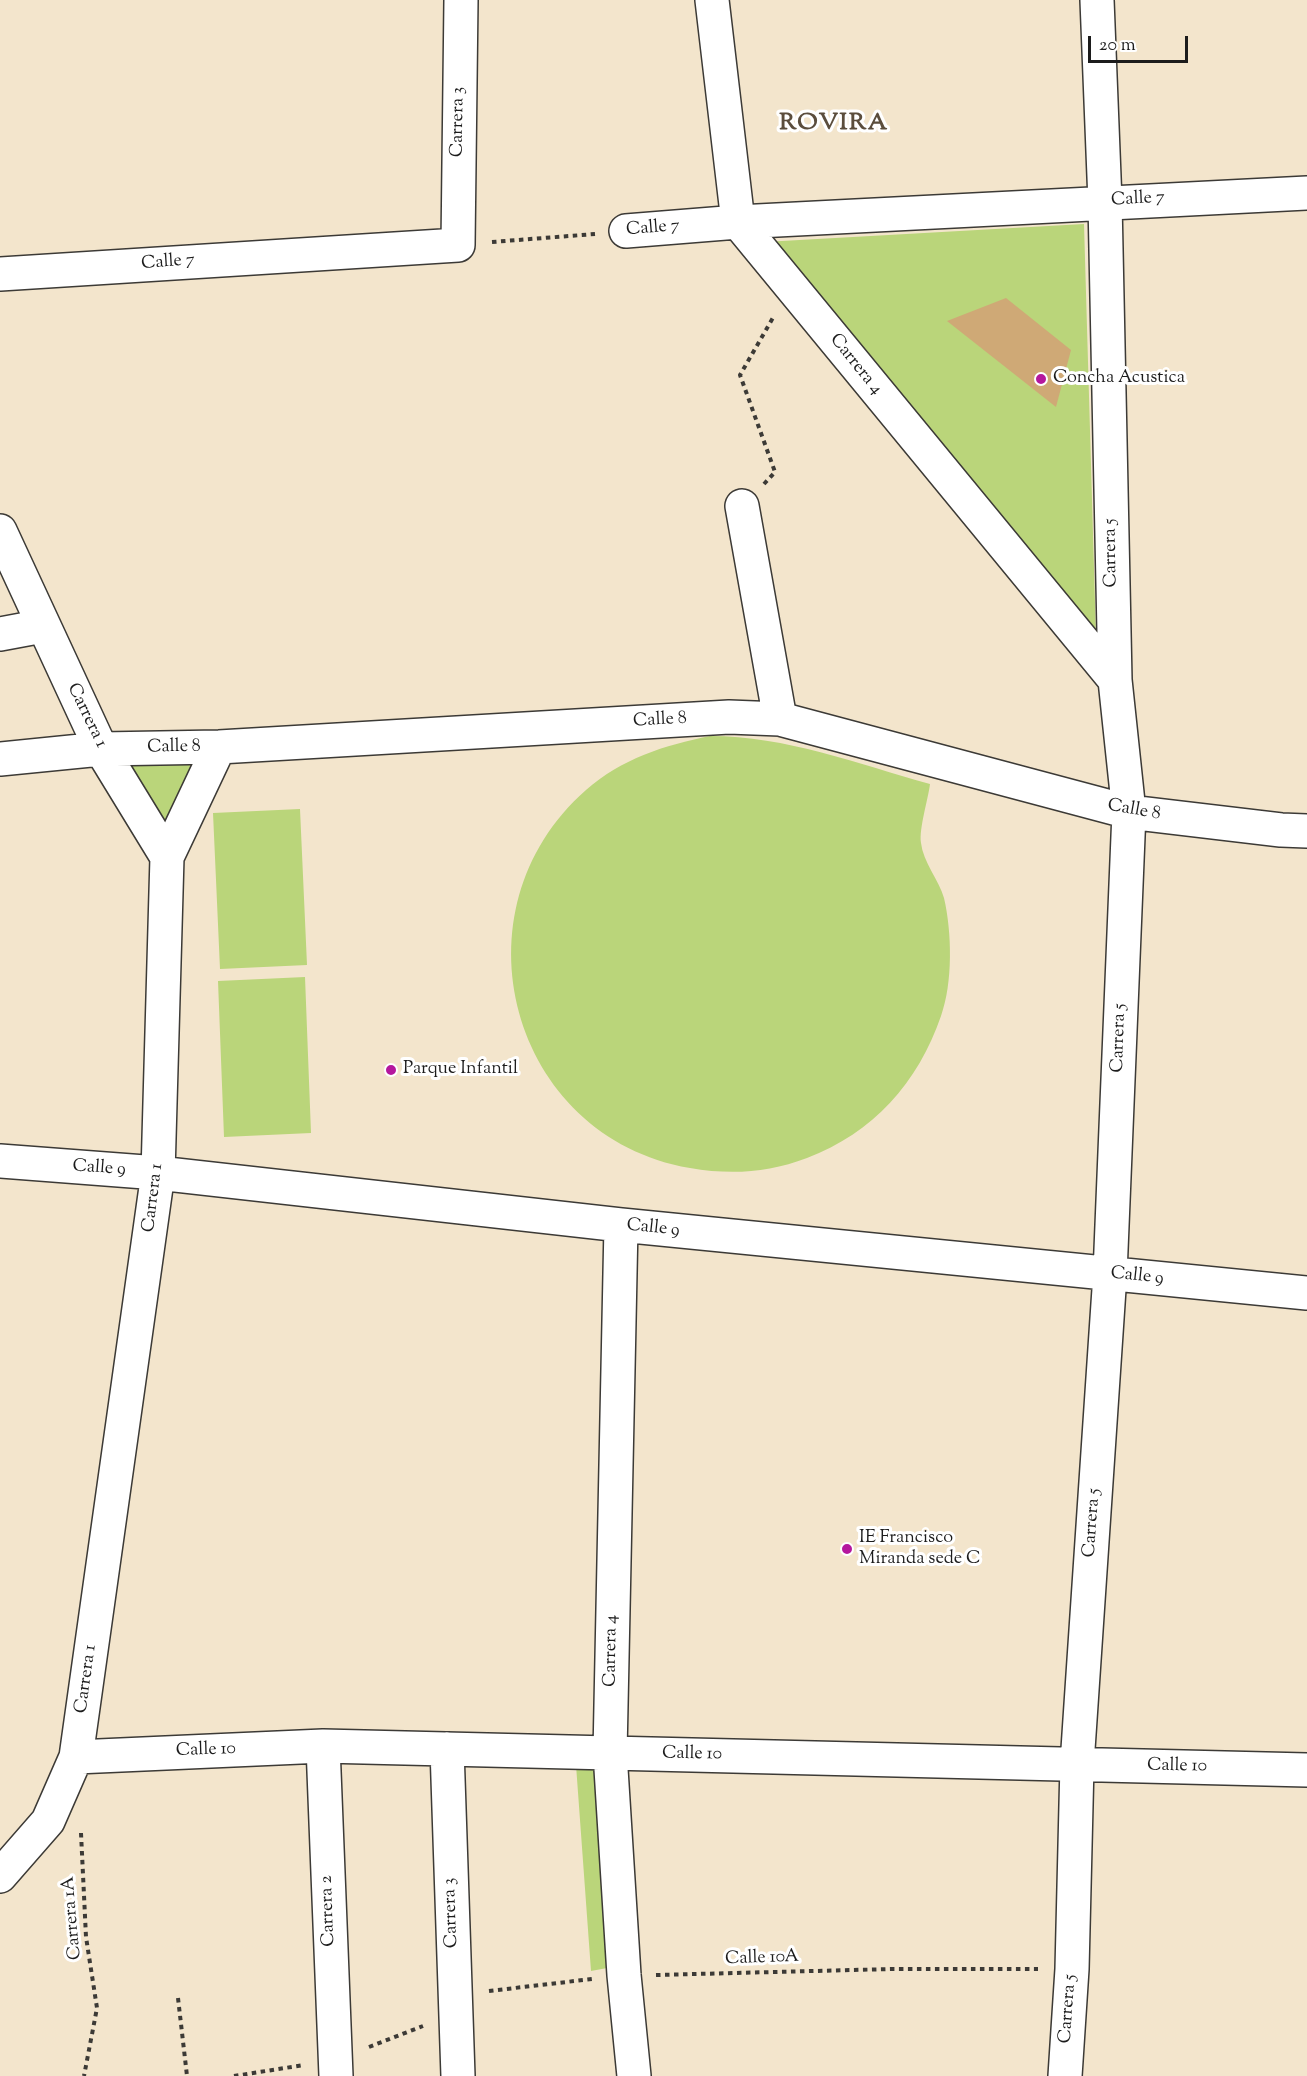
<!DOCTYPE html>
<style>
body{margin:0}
#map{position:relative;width:1307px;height:2076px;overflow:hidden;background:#f3e5cc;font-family:"Sorts Mill Goudy",serif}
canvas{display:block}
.scale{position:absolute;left:1088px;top:36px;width:100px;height:27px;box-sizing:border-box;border:3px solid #1c1c1c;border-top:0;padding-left:8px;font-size:18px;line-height:21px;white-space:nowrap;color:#1c1c1c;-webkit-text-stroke:4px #fff;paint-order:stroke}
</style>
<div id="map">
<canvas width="1307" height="2076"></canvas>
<div class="scale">20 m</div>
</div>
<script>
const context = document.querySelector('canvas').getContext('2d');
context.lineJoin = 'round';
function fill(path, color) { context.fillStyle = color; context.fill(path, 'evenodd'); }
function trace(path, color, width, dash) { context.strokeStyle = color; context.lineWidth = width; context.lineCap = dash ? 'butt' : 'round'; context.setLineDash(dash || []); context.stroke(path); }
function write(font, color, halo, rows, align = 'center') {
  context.font = font + ' "Sorts Mill Goudy",serif'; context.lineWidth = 6; context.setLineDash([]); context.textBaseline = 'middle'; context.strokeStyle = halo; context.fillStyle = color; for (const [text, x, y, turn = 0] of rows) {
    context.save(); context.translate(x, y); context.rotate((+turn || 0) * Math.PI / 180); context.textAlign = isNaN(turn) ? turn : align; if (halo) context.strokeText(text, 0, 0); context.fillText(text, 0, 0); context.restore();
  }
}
const green = new Path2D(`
 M1084 224 1096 637 764 242Z
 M710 736C786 736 858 764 930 784 928 800 919 828 921 843 923 862 939 880 944 898 952 932 953 983 941 1016 918 1083 873 1133 807 1158 768 1173 730 1175 690 1168 510 1137 449 910 586 790 621 759 665 745 710 736Z
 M207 757 167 840 116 759Z
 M300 809 307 965 220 969 213 813Z
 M305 977 311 1133 224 1137 218 981Z
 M576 1765H606L618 1966 591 1971Z`);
const building = new Path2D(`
 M1006 298 1071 350 1056 407 947 321Z`);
const path = new Path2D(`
 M492 242 595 234
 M764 484 775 472 740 375 774 316
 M81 1833 86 1937 97 2008 84 2076
 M656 1975 892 1969H1038
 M489 1991 592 1979
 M178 1998 187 2076
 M369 2047 423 2026
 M234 2076 304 2065`);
const minor = new Path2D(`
 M712 0 738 222 1115 680
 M626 231 738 222 1307 193
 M0 274 458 245 461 0
 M742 506 780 719
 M0 531 101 749 167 857 158 1173 76 1757 48 1821 0 1876
 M0 634 43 626
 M0 759 101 749 219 747 729 717 780 719 1129 812 1281 830 1307 831
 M167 857 219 747
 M0 1161 158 1173 621 1225 1307 1293
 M621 1225 610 1753 624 1975 634 2076
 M323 1746 336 2076
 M447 1749 458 2076
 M76 1757 323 1746 1307 1770
 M1065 2076 1072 1969 1077 1764 1110 1274 1129 812 1115 680 1105 202 1097 0`);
const markers = [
 [1041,379,6,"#b5179e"],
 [391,1070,6,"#b5179e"],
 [847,1549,6,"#b5179e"]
];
const streetNames = [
 ["Carrera 3",459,122,-89],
 ["Calle 7",1138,200,-3],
 ["Calle 7",653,229,-5],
 ["Calle 7",168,263,-4],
 ["Carrera 4",855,365,51],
 ["Carrera 5",1112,553,-91],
 ["Carrera 1",86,716,64],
 ["Calle 8",660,721,-3],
 ["Calle 8",174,748,-1],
 ["Calle 8",1134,811,10],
 ["Carrera 5",1120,1038,-88],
 ["Calle 9",99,1169,4],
 ["Carrera 1",154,1198,-83],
 ["Calle 9",653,1229,6],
 ["Calle 9",1137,1277,6],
 ["Carrera 5",1093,1523,-86],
 ["Carrera 4",612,1651,-89],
 ["Carrera 1",87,1679,-82],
 ["Calle 10",206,1751,-2],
 ["Calle 10",692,1755,1],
 ["Calle 10",1177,1767,1],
 ["Carrera 2",329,1911,-92],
 ["Carrera 3",452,1913,-92],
 ["Carrera 1A",73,1918,-95],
 ["Calle 10A",762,1959,-2],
 ["Carrera 5",1069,2009,-86]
];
const poiNames = [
 ["Concha Acustica",1053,379],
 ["Parque Infantil",403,1070],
 ["IE Francisco",859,1539],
 ["Miranda sede C",859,1560]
];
const districtNames = [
 ["ROVIRA",834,125]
];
fill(green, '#bad57a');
fill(building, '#cfa976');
trace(minor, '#3c3a36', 36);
trace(path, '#3c3a36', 4, [4.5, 4.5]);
trace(minor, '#fff', 33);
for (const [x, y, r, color] of markers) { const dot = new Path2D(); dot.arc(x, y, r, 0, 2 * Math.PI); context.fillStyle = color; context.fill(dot); trace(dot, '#fff', 2); }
write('18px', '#1c1c1c', '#fff', streetNames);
write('18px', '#1c1c1c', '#fff', poiNames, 'left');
context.letterSpacing = '1.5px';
write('bold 24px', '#5b4d3c', '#fff', districtNames);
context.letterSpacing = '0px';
</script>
